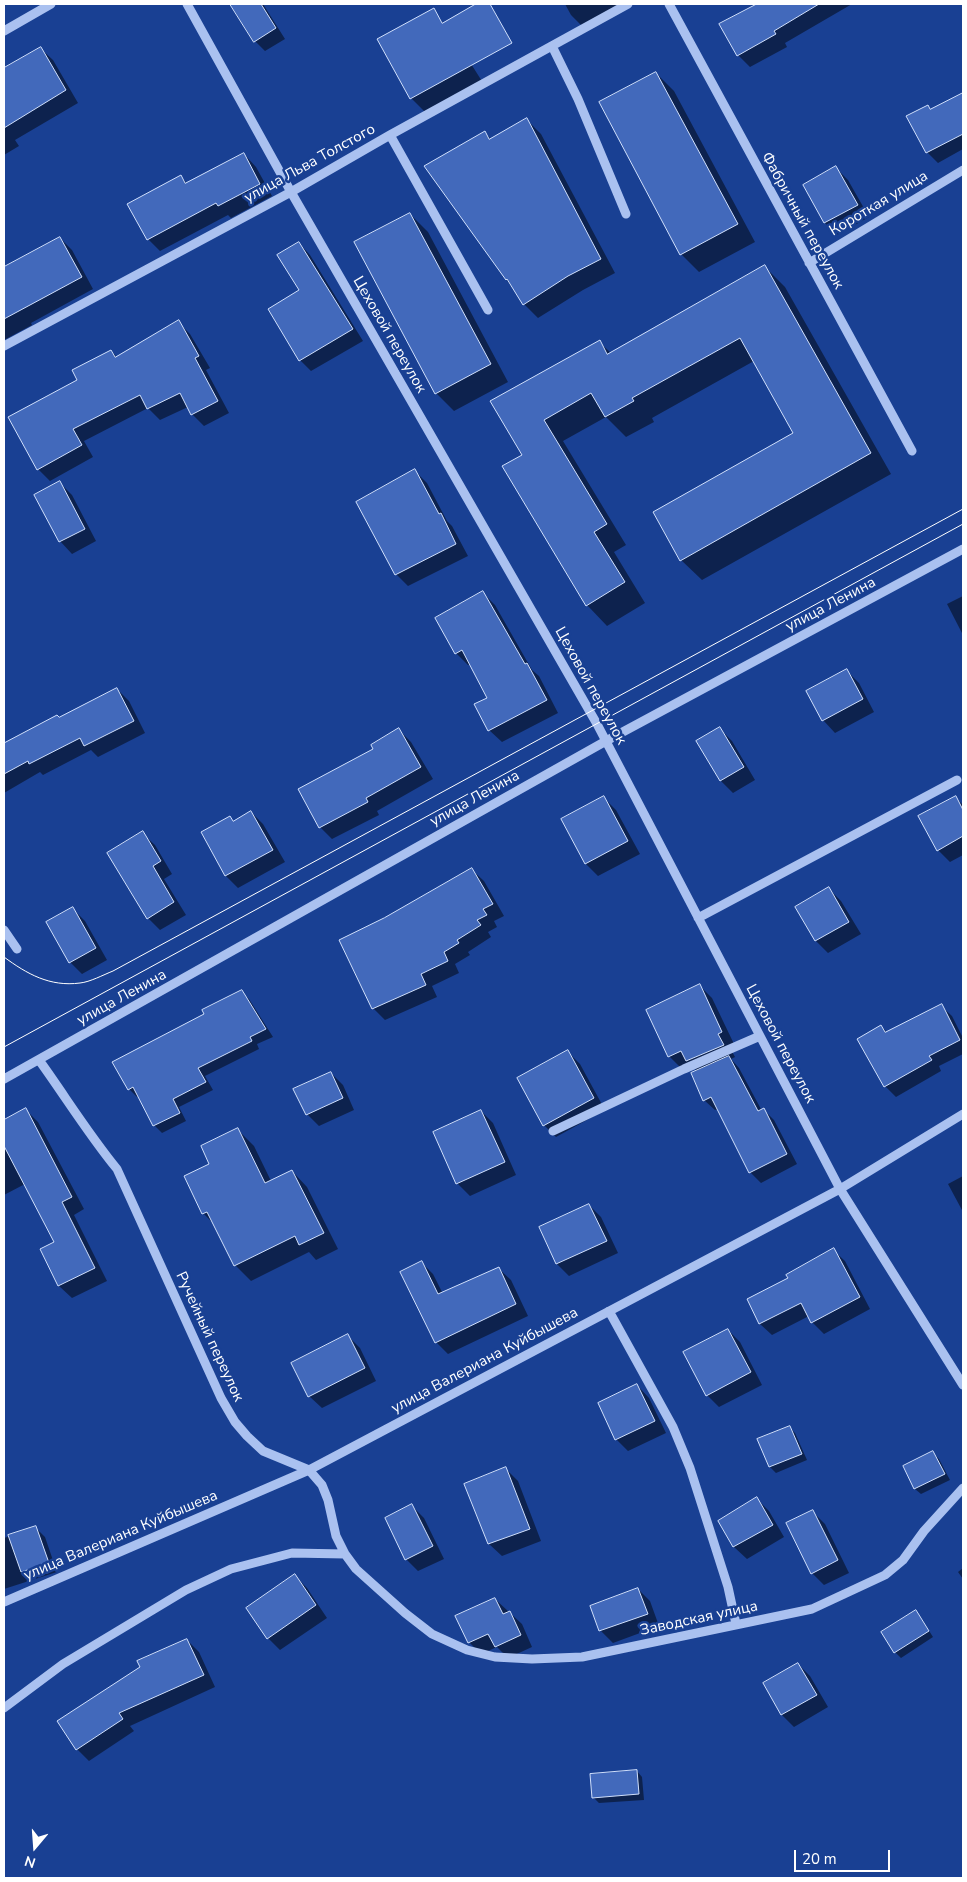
<!DOCTYPE html>
<meta charset="utf-8">
<style>
body{margin:0}
#map{position:relative;width:967px;height:1882px;overflow:hidden;background:#194093;font-family:"Nunito Sans",sans-serif}
canvas{display:block}
.frame{position:absolute;inset:0;border:5px solid #fff;pointer-events:none}
.north{position:absolute;left:10px;top:1822px;width:50px;height:50px;-webkit-text-stroke:4px #194093;paint-order:stroke;rotate:198deg;font-size:14px;font-weight:700;line-height:20px;text-align:center;color:#fff}
.north::after{content:'';display:block;margin:auto;width:18px;height:22px;background:#fff;clip-path:polygon(50% 0,100% 100%,50% 72%,0 100%)}
.scale{position:absolute;left:794px;top:1850px;width:96px;height:22px;box-sizing:border-box;border:2px solid #fff;border-top:0;padding-left:6px;font-size:15px;line-height:18px;white-space:nowrap;color:#fff;-webkit-text-stroke:4px #194093;paint-order:stroke}
</style>
<div id="map">
<canvas width="967" height="1882"></canvas>
<div class="frame"></div>
<div class="north">N</div>
<div class="scale">20 m</div>
</div>
<script>
const context = document.querySelector('canvas').getContext('2d');
context.lineJoin = 'round';
function fill(path, color) { context.fillStyle = color; context.fill(path, 'evenodd'); }
function trace(path, color, width, dash) { context.strokeStyle = color; context.lineWidth = width; context.lineCap = dash ? 'butt' : 'round'; context.setLineDash(dash || []); context.stroke(path); }
function write(font, color, halo, rows, align = 'center') {
  context.font = font + ' "Nunito Sans",sans-serif'; context.lineWidth = 5; context.setLineDash([]); context.textBaseline = 'middle'; context.strokeStyle = halo; context.fillStyle = color; for (const [text, x, y, turn = 0] of rows) {
    context.save(); context.translate(x, y); context.rotate((+turn || 0) * Math.PI / 180); context.textAlign = isNaN(turn) ? turn : align; if (halo) context.strokeText(text, 0, 0); context.fillText(text, 0, 0); context.restore();
  }
}
const shadow = new Path2D(`
 M232 4H263L285 39 265 51 255 41Z
 M565 4H626L583 27 571 15Z
 M760 4H852L785 43 787 47 750 67 738 55 721 24Z
 M431 11 449 29 485 86 429 116 411 98 379 40Z
 M40 48 53 60 78 103 15 140 19 146 4 155V70Z
 M656 73 674 91 755 242 699 272 681 254Z
 M963 94V149L938 163 927 152 908 117 928 106 931 110Z
 M527 120 541 134 615 273 583 290 538 318 524 304 426 166 484 132 491 139Z
 M244 154 256 167 272 196 231 218 228 215 160 251 148 239 181 177 187 183Z
 M836 168 848 180 869 217 837 235 825 223 804 186Z
 M410 214 428 232 508 382 454 411 436 393Z
 M60 238 72 250 93 289 31 323 32 325 4 340V269Z
 M299 243 310 255 363 341 311 371 300 360Z
 M765 267 785 287 891 474 702 580 681 560 795 434 754 361 652 418 654 422 626 437 606 417 563 441 626 545 614 552 645 603 607 626 587 605 523 455 492 402 599 342 611 353Z
 M178 322 190 334 210 368 206 370 229 413 204 426 192 414 188 407 160 420 148 408 84 441 93 457 50 481 38 469 79 380 111 351 117 357Z
 M415 471 427 483 447 521 452 526 468 556 408 586 396 574Z
 M60 483 72 495 96 541 72 554 60 541Z
 M483 593 495 605 532 670 539 676 558 713 502 742 489 730 488 698 471 664 468 665 456 653Z
 M963 596V635L947 604Z
 M847 671 859 683 874 712 835 733 823 720Z
 M117 689 129 701 145 733 98 757 91 750 43 775 40 772 4 793V745L57 717 59 719Z
 M720 729 732 741 755 780 733 793 721 781 698 742Z
 M399 730 411 742 433 779 377 811 379 815 332 839 320 827Z
 M955 797 963 805V855L950 862 938 850Z
 M604 798 616 810 640 854 598 876 586 864 562 820Z
 M251 812 263 824 285 862 238 888 226 876 202 833 230 817 234 822Z
 M142 833 155 845 172 874 164 879 186 915 160 930 148 918Z
 M472 870 484 881 504 916 494 921 497 927 488 932 491 937 468 952 470 955 455 964 459 973 432 986 437 997 385 1020 373 1008 385 919Z
 M829 889 841 901 861 934 828 953 816 941Z
 M73 909 85 921 107 960 82 974 70 962Z
 M700 986 712 998 734 1044 729 1046 735 1057 731 1059 739 1068 762 1111 764 1110 774 1120 797 1164 761 1183 750 1172 718 1109 715 1110 704 1100 697 1071 690 1064 681 1068 669 1056Z
 M241 992 249 999 273 1037 257 1044 259 1049 205 1076 213 1090 179 1107 186 1121 162 1133 154 1125 139 1096 137 1097 129 1089 206 1014Z
 M941 1006 952 1016 963 1038V1054L939 1066 941 1071 896 1097 885 1086 858 1039 881 1026 888 1033Z
 M568 1052 580 1064 605 1110 556 1137 544 1125Z
 M331 1073 343 1085 354 1110 319 1126 307 1114Z
 M26 1110 38 1122 84 1209 74 1215 107 1281 72 1298 59 1286 41 1249 56 1242 25 1184 4 1195V1121Z
 M481 1111 493 1123 516 1175 470 1196 457 1183Z
 M238 1130 254 1146 271 1181 292 1171 307 1187 338 1249 316 1260 309 1252 251 1281 235 1265 214 1224 203 1213 211 1164Z
 M963 1176V1212L948 1184Z
 M589 1205 601 1217 618 1253 569 1276 557 1264 540 1228Z
 M833 1250 845 1261 870 1309 824 1334 812 1322 809 1316 772 1335 760 1324 748 1300 789 1279Z
 M421 1262 433 1274 443 1294 498 1268 511 1280 528 1316 448 1354 436 1342Z
 M728 1330 740 1342 762 1385 719 1407 707 1395Z
 M348 1336 360 1348 376 1381 322 1408 309 1396Z
 M637 1385 649 1398 666 1433 628 1451 616 1439Z
 M789 1427 795 1433 807 1460 776 1473 770 1467 759 1440Z
 M933 1453 939 1459 950 1480 921 1494 915 1489 905 1467Z
 M506 1469 518 1481 541 1541 502 1556 489 1544 466 1484Z
 M757 1499 769 1511 784 1537 747 1559 734 1547 719 1521Z
 M412 1506 424 1518 444 1559 418 1571 406 1559Z
 M812 1511 825 1524 849 1573 824 1585 812 1573Z
 M36 1528 45 1537 57 1572 4 1589V1538Z
 M963 1568V1579L958 1572Z
 M295 1576 307 1588 327 1618 280 1650 268 1638Z
 M638 1589 650 1601 659 1626 613 1643 601 1631 591 1606Z
 M495 1599 522 1624 532 1647 508 1658 497 1647 481 1654 469 1642Z
 M915 1612 921 1618 933 1637 901 1658 895 1652Z
 M187 1640 199 1652 215 1687 130 1726 134 1731 89 1761 77 1749Z
 M798 1664 810 1676 828 1707 794 1727 782 1715 764 1684Z
 M637 1771 642 1777 644 1800 599 1803 593 1797Z`);
const building = new Path2D(`
 M230 4H261L276 28 254 42Z
 M476 4H490L512 43 410 99 377 39 434 8 442 23Z
 M757 4H819L774 31 776 34 737 56 719 24Z
 M41 47 66 90 4 128V68Z
 M656 72 738 224 680 255 599 102Z
 M963 93V134L926 153 906 116 928 105 930 109Z
 M527 118 601 259 568 276 523 305 507 279 506 280 424 166 485 131 489 139Z
 M244 153 260 184 218 206 216 203 147 240 127 204 181 175 185 183Z
 M836 166 858 205 824 223 803 185Z
 M410 213 491 364 435 394 354 242Z
 M60 237 82 277 4 319V267Z
 M299 242 353 329 299 361 268 309 299 290 277 255Z
 M765 265 871 453 680 561 653 512 793 433 740 338 632 398 634 401 605 417 591 393 544 420 607 524 594 532 625 582 586 606 502 466 522 455 490 401 600 340 607 354Z
 M179 320 199 356 195 358 218 401 191 415 180 393 147 409 140 395 73 429 82 445 37 470 8 417 77 380 72 370 111 350 115 357Z
 M415 469 439 514 441 513 456 544 395 575 356 502Z
 M60 481 85 529 59 542 34 495Z
 M483 591 525 664 527 663 547 700 488 731 474 704 487 698 462 650 455 654 435 618Z
 M847 669 863 699 822 721 806 691Z
 M117 688 134 721 84 746 80 738 29 764 28 761 4 774V743L57 715 59 717Z
 M720 727 744 767 720 781 696 741Z
 M399 728 421 767 366 798 368 802 319 828 298 789 373 749 371 745Z
 M604 796 628 841 585 864 561 819Z
 M956 796 963 810V836L937 851 918 816Z
 M251 811 273 850 225 876 201 832 230 816 233 821Z
 M143 831 161 861 153 866 174 902 147 919 107 853Z
 M472 868 493 904 483 909 487 915 477 920 481 925 457 940 459 943 444 952 448 961 421 974 426 985 372 1009 339 940 384 918Z
 M829 887 849 922 815 941 795 907Z
 M73 907 96 948 69 963 46 922Z
 M700 984 722 1032 718 1034 724 1045 686 1061 681 1051 668 1057 646 1010Z
 M242 990 266 1029 250 1037 252 1041 198 1068 206 1082 173 1099 180 1113 153 1126 133 1087 128 1090 112 1062 204 1014 202 1010Z
 M942 1004 960 1040 929 1056 932 1060 884 1087 857 1039 881 1025 885 1032Z
 M568 1050 594 1098 543 1126 517 1078Z
 M729 1056 758 1111 764 1108 787 1154 749 1173 711 1097 703 1101 691 1073Z
 M331 1072 343 1098 306 1115 293 1089Z
 M26 1108 72 1197 62 1202 95 1268 58 1286 40 1249 54 1242 4 1146V1120Z
 M481 1110 505 1162 456 1184 433 1132Z
 M238 1128 265 1183 292 1170 324 1233 299 1245 295 1236 234 1266 207 1212 202 1214 184 1176 209 1164 201 1146Z
 M589 1204 607 1241 556 1264 539 1227Z
 M834 1248 860 1297 811 1323 801 1303 759 1324 747 1299 788 1278 786 1275Z
 M422 1261 438 1294 499 1267 516 1304 435 1343 400 1272Z
 M728 1329 751 1372 706 1396 683 1352Z
 M348 1334 365 1368 308 1397 291 1363Z
 M637 1384 655 1421 615 1440 598 1403Z
 M790 1426 802 1454 769 1467 757 1439Z
 M933 1451 945 1474 914 1489 903 1466Z
 M506 1467 530 1529 488 1544 464 1484Z
 M757 1497 773 1525 733 1547 718 1521Z
 M412 1504 433 1546 405 1560 385 1518Z
 M813 1510 838 1560 811 1574 786 1523Z
 M36 1526 49 1563 21 1572 8 1535Z
 M295 1574 316 1605 267 1639 246 1608Z
 M638 1588 648 1614 599 1631 590 1606Z
 M495 1598 503 1614 510 1611 521 1635 495 1647 488 1634 468 1643 455 1616Z
 M916 1610 929 1631 894 1653 881 1632Z
 M187 1639 204 1675 119 1713 123 1719 76 1750 57 1721 140 1667 137 1661Z
 M798 1663 817 1695 781 1715 763 1683Z
 M637 1770 639 1794 592 1798 590 1774Z`);
const minor = new Path2D(`
 M187 4 291 192 597 724 840 1189 963 1385
 M669 4 912 451
 M4 31 51 4
 M552 46 578 99 626 214
 M390 135 488 310
 M809 263 963 170
 M4 346 291 192 390 135 628 4
 M698 918 957 780
 M4 930 17 949
 M39 1060C65 1096 89 1135 117 1169L221 1398 235 1422 247 1436 263 1451 309 1470 322 1485 328 1500 336 1536 345 1554 356 1569 405 1613 432 1634 467 1650 495 1657 532 1659 582 1657 812 1609 885 1575 903 1560 924 1531 963 1488
 M4 1079 606 741 963 549
 M553 1131 684 1069 760 1036
 M609 1311 673 1427 690 1468 728 1587 736 1624
 M4 1602 309 1470 840 1189 963 1114
 M4 1708 63 1664 186 1590 231 1569 292 1553 345 1554`);
const tram = new Path2D(`
 M4 957C27 974 50 987 80 983 90 982 103 975 113 971L963 509
 M4 1047 963 524`);
const streetNames = [
 ["улица Льва Толстого",310,164,-29],
 ["Короткая улица",879,204,-31],
 ["Фабричный переулок",802,221,61],
 ["Цеховой переулок",389,335,60],
 ["улица Ленина",831,605,-28],
 ["Цеховой переулок",590,686,61],
 ["улица Ленина",475,799,-29],
 ["улица Ленина",122,998,-29],
 ["Цеховой переулок",780,1044,62],
 ["Ручейный переулок",209,1337,65],
 ["улица Валериана Куйбышева",485,1361,-28],
 ["улица Валериана Куйбышева",121,1536,-23],
 ["Заводская улица",699,1619,-12]
];
fill(shadow, '#0007');
fill(building, '#4269bb');
trace(building, '#d0dffb', 1);
trace(minor, '#aac1f0', 9);
trace(tram, '#fff', 1);
write('15px', '#fff', '#194093', streetNames);
</script>
